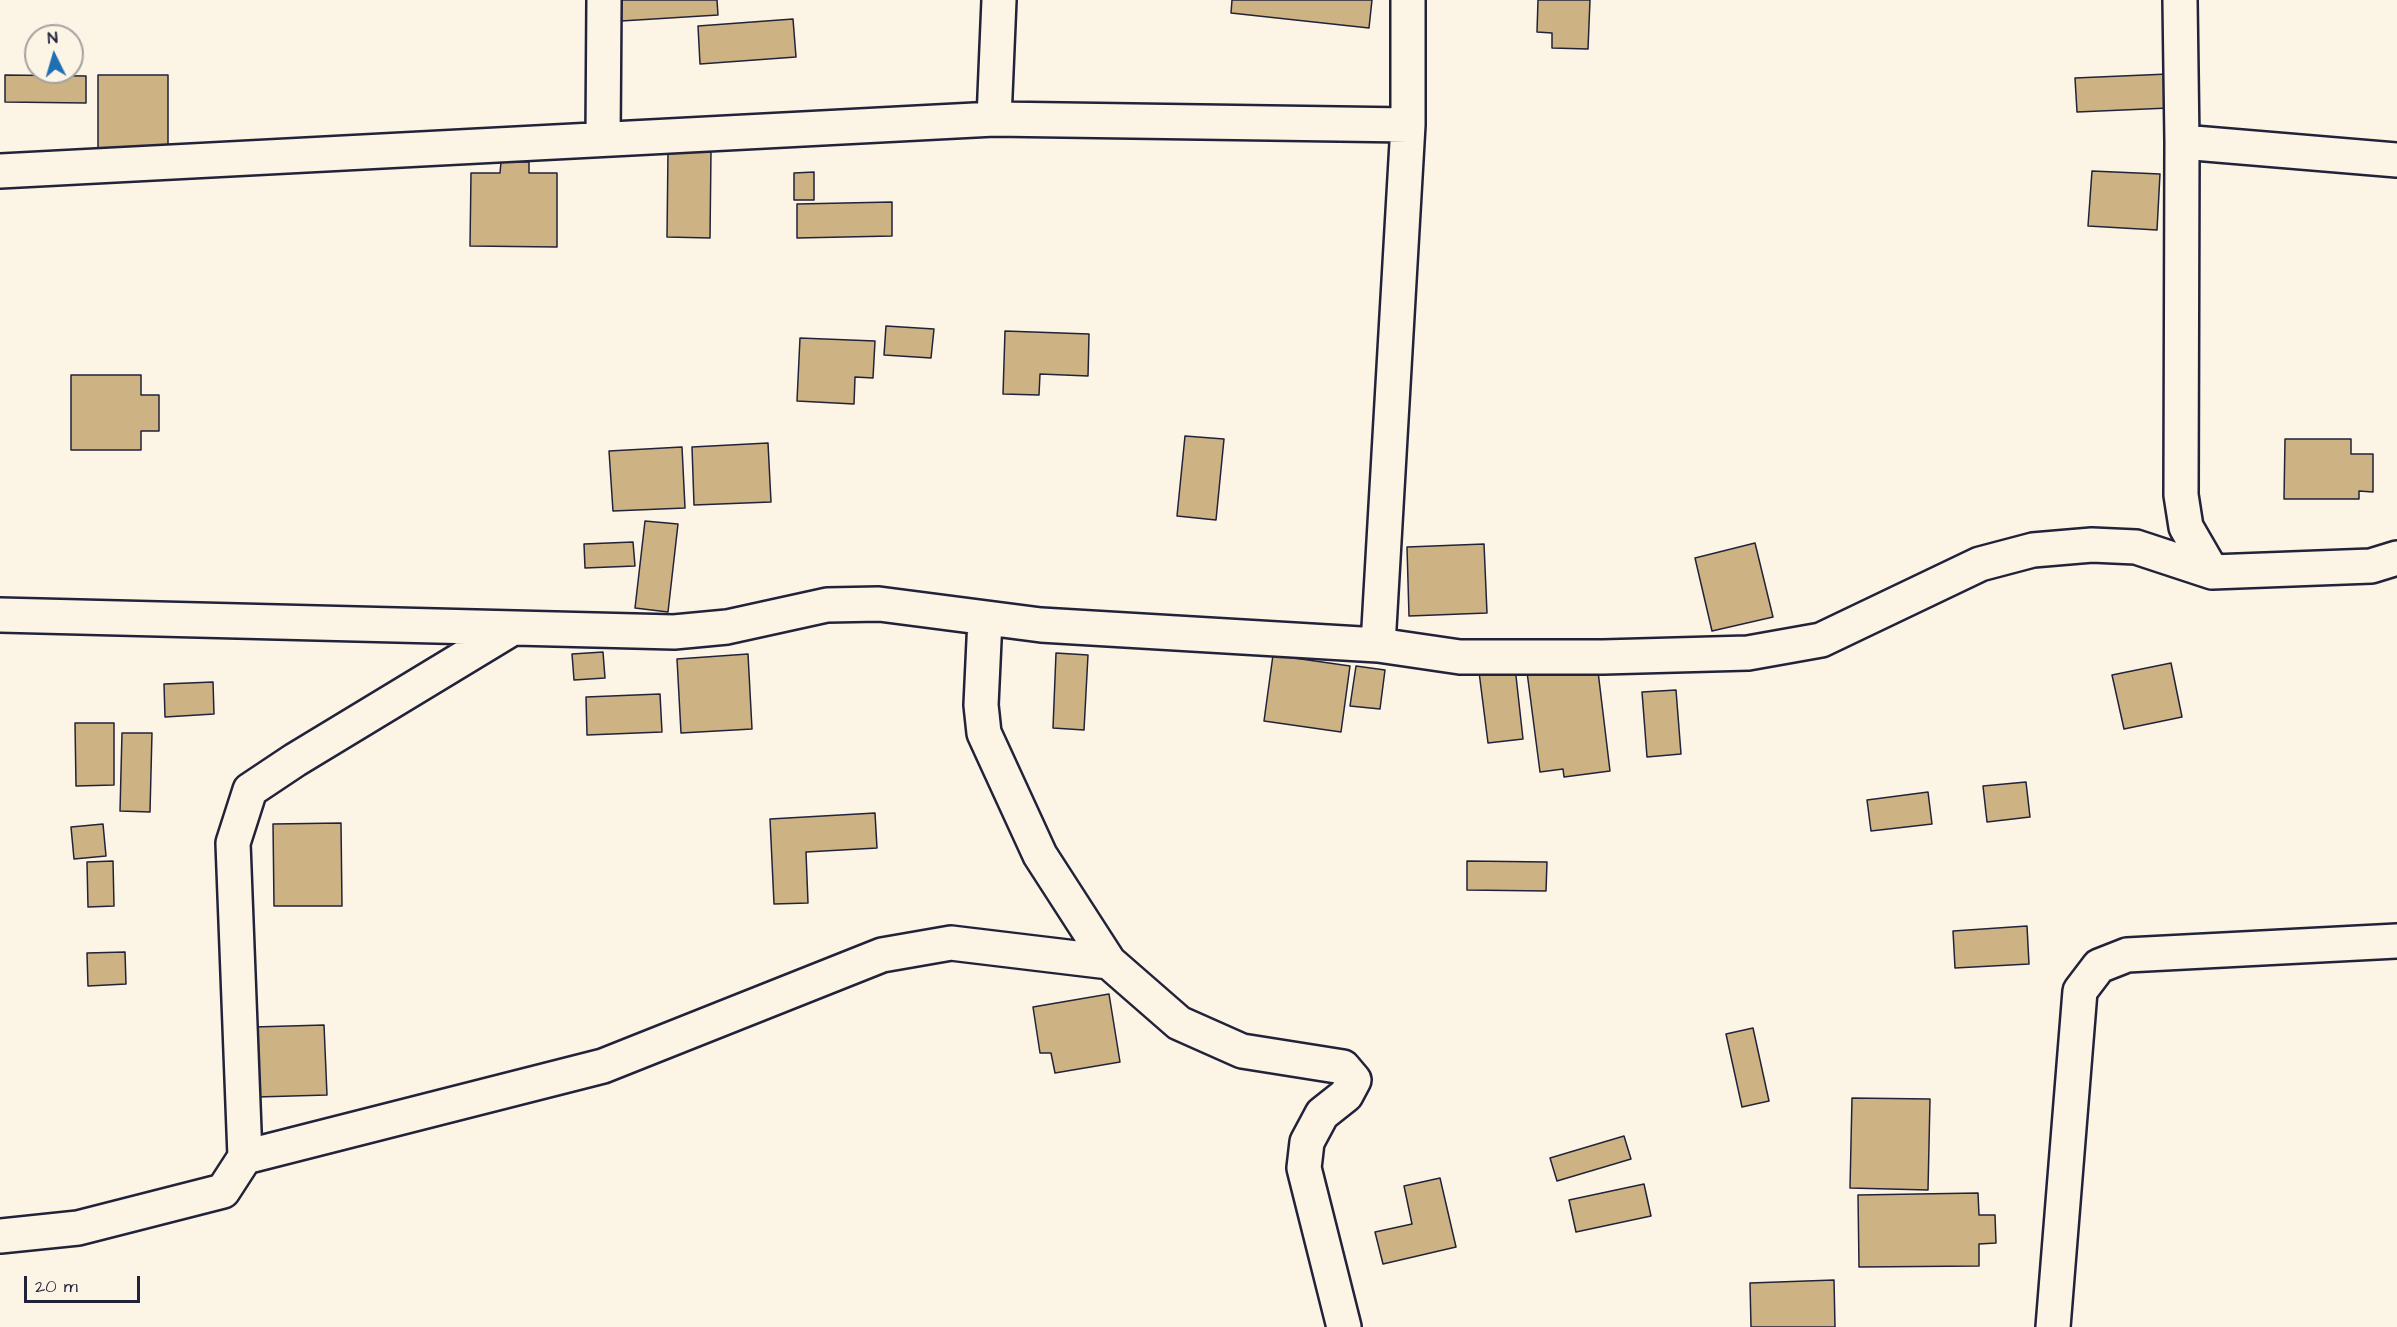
<!DOCTYPE html>
<style>
body{margin:0}
#map{position:relative;width:2397px;height:1327px;overflow:hidden;background:#fcf5e5;font-family:"Architects Daughter",sans-serif}
canvas{display:block}
.north{position:absolute;left:24px;top:24px;width:60px;height:60px;box-sizing:border-box;background:#fcf5e5;border:2px solid #a5a1a1;border-radius:50%;rotate:355deg;font-size:16px;font-weight:700;line-height:24px;text-align:center;color:#22223b}
.north::after{content:'';display:block;margin:auto;width:21px;height:27px;background:#1f6fb2;clip-path:polygon(50% 0,100% 100%,50% 72%,0 100%)}
.scale{position:absolute;left:24px;top:1276px;width:116px;height:27px;box-sizing:border-box;border:3px solid #22223b;border-top:0;padding-left:8px;font-size:18px;line-height:21px;white-space:nowrap;color:#22223b;-webkit-text-stroke:4px #fcf5e5;paint-order:stroke}
</style>
<div id="map">
<canvas width="2397" height="1327"></canvas>
<div class="north">N</div>
<div class="scale">20 m</div>
</div>
<script>
const context = document.querySelector('canvas').getContext('2d');
context.lineJoin = 'round';
function fill(path, color) { context.fillStyle = color; context.fill(path, 'evenodd'); }
function trace(path, color, width, dash) { context.strokeStyle = color; context.lineWidth = width; context.lineCap = dash ? 'butt' : 'round'; context.setLineDash(dash || []); context.stroke(path); }
const building = new Path2D(`
 M620 0H717L718 15 621 21Z
 M1232 0H1372L1369 28 1231 13Z
 M1538 0H1590L1588 49 1552 48V33L1537 32Z
 M793 19 796 57 700 64 698 26Z
 M2168 74 2169 108 2077 112 2075 78Z
 M5 75 86 76V103L5 102Z
 M98 75H168V154H98Z
 M668 151 711 152 710 238 667 237Z
 M501 162H529V173H557V247L470 246 471 173H500Z
 M2092 171 2160 174 2157 230 2088 226Z
 M814 172V200H794V173Z
 M892 202V236L797 238V204Z
 M886 326 934 329 931 358 884 355Z
 M1005 331 1089 334 1088 376 1040 374 1039 395 1003 394Z
 M800 338 875 341 873 378 855 377 854 404 797 401Z
 M71 375H141V395H159V431H141V450H71Z
 M1185 436 1224 439 1216 520 1177 516Z
 M2285 439H2351V454H2373V492L2359 491V499H2284Z
 M768 443 771 502 694 505 692 447Z
 M682 447 685 508 613 511 609 451Z
 M645 521 678 524 668 612 635 608Z
 M633 542 635 566 585 568 584 544Z
 M1755 543 1773 617 1712 631 1695 558Z
 M1484 544 1487 613 1409 616 1407 547Z
 M603 652 605 678 574 680 572 654Z
 M1056 653 1088 655 1084 730 1053 728Z
 M748 654 752 729 681 733 677 659Z
 M1273 655 1350 666 1341 732 1264 721Z
 M1597 663 1610 771 1564 777 1563 769 1540 772 1527 672Z
 M2171 663 2182 717 2124 729 2112 675Z
 M1356 666 1385 670 1380 709 1350 706Z
 M1515 667 1523 739 1488 743 1479 672Z
 M213 682 214 714 165 717 164 684Z
 M1676 690 1681 754 1647 757 1642 692Z
 M660 694 662 732 587 735 586 697Z
 M75 723H114V785L76 786Z
 M122 733H152L150 812 120 811Z
 M2026 782 2030 817 1987 822 1983 786Z
 M1928 792 1932 824 1871 831 1867 800Z
 M875 813 877 848 806 852 808 903 774 904 770 819Z
 M341 823 342 906H274L273 824Z
 M103 824 106 856 74 859 71 827Z
 M113 861 114 906 88 907 87 862Z
 M1467 861 1547 862 1546 891 1467 890Z
 M2027 926 2029 964 1955 968 1953 931Z
 M125 952 126 984 88 986 87 953Z
 M1109 994 1120 1062 1055 1073 1051 1053H1040L1033 1007Z
 M324 1025 327 1095 257 1097 254 1027Z
 M1753 1028 1769 1101 1742 1107 1726 1034Z
 M1852 1098 1930 1099 1928 1190 1850 1188Z
 M1624 1136 1631 1159 1557 1181 1550 1158Z
 M1440 1178 1456 1247 1383 1264 1375 1232 1412 1224 1404 1186Z
 M1644 1184 1651 1216 1576 1232 1569 1200Z
 M1978 1193 1979 1215H1995L1996 1243 1979 1244V1266L1859 1267 1858 1195Z
 M1834 1280 1835 1327H1751L1750 1283Z`);
const minor = new Path2D(`
 M2180 0 2182 142 2181 495 2186 527 2212 572
 M994 119 999 0
 M603 139 604 0
 M2182 142 2397 160
 M0 171 994 119 1408 125
 M0 615 674 632 727 627 827 605 879 604 1041 625 1378 645 1460 657H1603L1748 653 1821 640 1980 564 2033 550 2092 545 2136 547 2212 572 2371 566 2397 558
 M985 619 981 705 984 733 1040 855 1109 962 1179 1023 1242 1051 1343 1067 1354 1080 1346 1095 1322 1114 1307 1142 1304 1168 1344 1327
 M1378 645 1408 125V0
 M245 1157 603 1066 882 955 951 943 1109 962
 M0 1236 78 1228 223 1191 245 1157 233 843 250 790 295 760 513 628
 M2053 1327 2080 991 2099 966 2127 955 2397 941`);
fill(building, '#cdb283');
trace(building, '#22223b', 1.5);
trace(minor, '#22223b', 38);
trace(minor, '#fcf5e5', 33);
</script>
